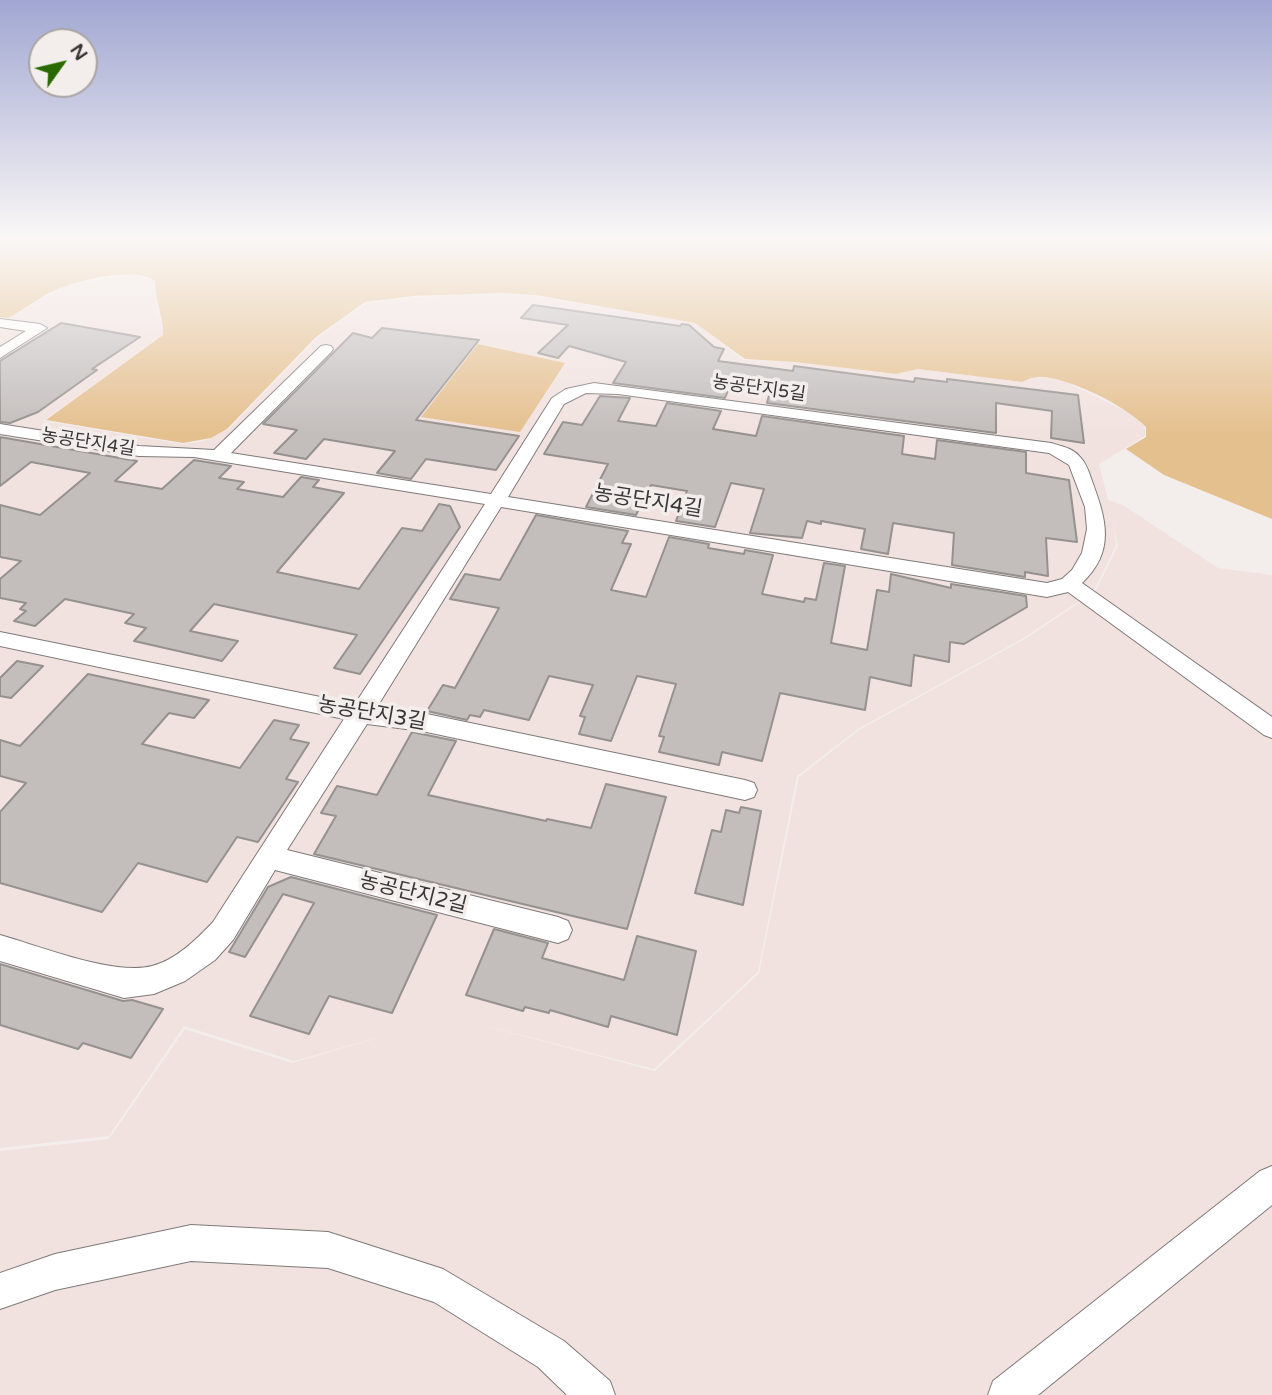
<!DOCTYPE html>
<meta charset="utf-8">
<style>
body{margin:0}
#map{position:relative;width:1272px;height:1395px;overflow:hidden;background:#f3eeec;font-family:"Varela Round",sans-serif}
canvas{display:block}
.north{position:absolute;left:28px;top:28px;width:70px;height:70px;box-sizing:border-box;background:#f3eeec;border:2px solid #a9a5a3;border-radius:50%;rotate:56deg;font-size:19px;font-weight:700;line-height:28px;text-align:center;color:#393736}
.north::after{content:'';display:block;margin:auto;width:24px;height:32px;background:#296a00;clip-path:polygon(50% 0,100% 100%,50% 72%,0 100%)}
</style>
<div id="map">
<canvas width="1272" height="1395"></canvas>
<div class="north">N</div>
</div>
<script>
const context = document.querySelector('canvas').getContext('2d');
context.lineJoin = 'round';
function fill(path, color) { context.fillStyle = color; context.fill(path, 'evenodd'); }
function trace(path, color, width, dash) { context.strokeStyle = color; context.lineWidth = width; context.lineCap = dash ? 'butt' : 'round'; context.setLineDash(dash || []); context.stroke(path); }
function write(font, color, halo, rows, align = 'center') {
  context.font = font + ' "Varela Round","Noto Sans KR",sans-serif'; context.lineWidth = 7; context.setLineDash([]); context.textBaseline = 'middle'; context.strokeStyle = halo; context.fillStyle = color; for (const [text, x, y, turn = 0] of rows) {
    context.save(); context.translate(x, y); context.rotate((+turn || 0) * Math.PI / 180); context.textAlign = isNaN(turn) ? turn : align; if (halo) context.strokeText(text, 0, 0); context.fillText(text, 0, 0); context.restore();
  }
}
const built = new Path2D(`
 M131 274 154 281 163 335 43 421 182 444 204 441 229 429 318 337 366 303 414 297 501 293 535 296 695 323 744 360 795 362 896 374 918 369 1022 382 1035 377 1062 380 1134 415 1145 427V436L1099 464 1108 500 1123 505 1218 568 1272 575V1395H0V1151L109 1139 185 1029 292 1063 391 1034 294 1061 184 1026 109 1136 0 1148V318L9 319 49 294 70 285ZM1113 522 1118 546 1095 592 1025 639 859 730 799 777 759 973 655 1071 470 1022 654 1069 758 972 797 776 858 729 1024 638 1094 591 1116 545Z`);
const green = new Path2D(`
 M0 237H1272V519L1164 475 1126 449 1146 437V427C1126 406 1067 376 1038 377 1032 377 1027 380 1022 382L918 369 896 374 795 362 745 359 695 323 535 295 501 293 414 296 365 302 316 337 227 429 211 438 183 443 46 420 163 335C163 316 155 300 155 281 133 265 70 282 47 294 34 302 22 310 9 318L0 317Z
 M478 344 565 363 520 432 421 417Z`);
const building = new Path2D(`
 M533 305 680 326 682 324 689 325 714 347 724 349 718 361 793 371 794 366 914 382 915 378 947 382V379L1078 395 1084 443 1051 438 1052 411 996 403V433L767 403 772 384 733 378 725 398 613 383 626 362 569 346 558 358 538 353 568 325 521 318Z
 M61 323 140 337 92 369 97 370 38 412 10 423 0 422V361Z
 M382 328 479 340 416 420 519 436 496 470 426 459 411 479 377 473 395 451 324 439 306 459 274 453 297 430 263 424 353 333 372 338Z
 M600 396 630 398 618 421 656 426 667 403 721 411 713 429 756 436 762 416 904 436 902 454 935 459 937 440 1026 452V473L1069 480 1077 542 1046 538 1048 576 1025 572V577L952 565 954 533 893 523 888 554 861 549 865 529 821 521V524L807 521 802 538 750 533 764 489 731 483 715 527 676 521 687 491 651 485 636 515 586 507 608 464 544 454 563 422 582 425Z
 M0 437 137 461 115 481 162 489 194 460 231 466 219 478 244 482 237 489 283 497 301 477 319 480 313 487 344 493 277 572 359 589 402 528 422 531 439 504 450 506 460 527 360 674 334 668 357 635 214 604 190 631 238 641 222 661 134 641 146 628 125 623 134 614 65 599 35 626 14 621 26 611 20 609 26 603 0 598V579L21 561 0 557V505L40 515 90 473 31 462 0 486Z
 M536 515 628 531 622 543 631 544 611 590 646 597 669 537 709 544 708 548 744 554 745 550 773 555 762 594 804 602 805 598 816 600 824 563 845 566 831 643 867 650 877 590 889 592 891 574 951 588V584L1026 596 1027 607 964 644 950 642 949 662 914 655 911 686 870 677 865 710 780 693 762 761 722 752 719 765 659 752 664 737 659 736 676 684 637 676 611 741 579 734 585 717 580 716 593 685 549 676 529 720 484 710 480 717 470 715 467 720 427 711 443 685 455 688 499 608 450 599 465 574 500 580Z
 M17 661 43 666 11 698 0 696V678Z
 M88 674 209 700 194 718 169 713 142 744 240 768 274 720 299 725 290 739 309 743 286 779 298 782 258 842 237 837 207 882 138 863 102 912 0 883V812L26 783 0 776V740L20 746Z
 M412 732 456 741 428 795 546 821 547 819 591 828 606 784 666 797 627 929 314 854 336 816 321 813 337 786 377 795Z
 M741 807 761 811 743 905 695 893 712 830 721 832 726 810 739 813Z
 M291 877 437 915 392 1013 329 996 309 1034 250 1016 314 903 283 894 245 957 229 952 268 887Z
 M494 929 548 943 542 958 624 980 637 936 696 951 677 1035 611 1016 608 1027 550 1010 549 1013 525 1007 523 1011 466 995Z
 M0 964 123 1001 132 1000 163 1009 131 1058 83 1043 78 1049 0 1025Z`);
const minor = new Path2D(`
 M0 319 40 324 47 328 0 358V347L26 331 0 327Z
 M326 345 331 346 333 349 331 352 231 453 491 494 552 398 566 389 594 383 1051 443C1061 446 1073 448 1080 457 1087 464 1089 473 1092 481 1106 519 1116 551 1082 583L1272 717V738L1264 735 1068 592 1047 597 501 507 377 707 422 713 745 780 754 783 757 790 754 797 745 800 422 731 367 724 287 850 558 917 568 921 572 930 568 939 558 943 275 870 233 940 215 960 185 981 154 994 124 998 0 961V935C40 946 113 976 152 966 176 960 197 939 213 922L344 719 0 646V632L355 704 485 504 194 457 139 456 0 434V424L139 446 214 450 321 346ZM586 393 618 394 1049 453 1069 465 1085 507 1087 529 1082 553 1072 570 1062 579 1047 583 508 497 564 404Z
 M1272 1166V1205L1038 1395H988L993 1381 1260 1171Z
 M191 1225 328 1232 443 1269 564 1341 610 1381 615 1395H567L538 1367 434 1302 328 1268 191 1261 55 1290 0 1309V1273L55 1254Z`);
const farStreetnames = [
 ["농공단지5길",759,389,8],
 ["농공단지4길",88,443,9]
];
const streetNames = [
 ["농공단지4길",648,502,9],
 ["농공단지3길",372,714,10],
 ["농공단지2길",413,894,14]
];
fill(built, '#f1e2df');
fill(green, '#e5c08f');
fill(building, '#c3bebc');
trace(building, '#95918f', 2);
trace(minor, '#7f7a79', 2);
fill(minor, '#fff');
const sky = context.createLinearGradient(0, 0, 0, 432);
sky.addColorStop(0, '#a1a7d2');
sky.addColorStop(0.55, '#faf7f6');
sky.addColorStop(1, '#faf7f600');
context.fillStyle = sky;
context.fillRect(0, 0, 1272, 432);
write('18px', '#393736', '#f3eeec', farStreetnames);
write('21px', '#393736', '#f3eeec', streetNames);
</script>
